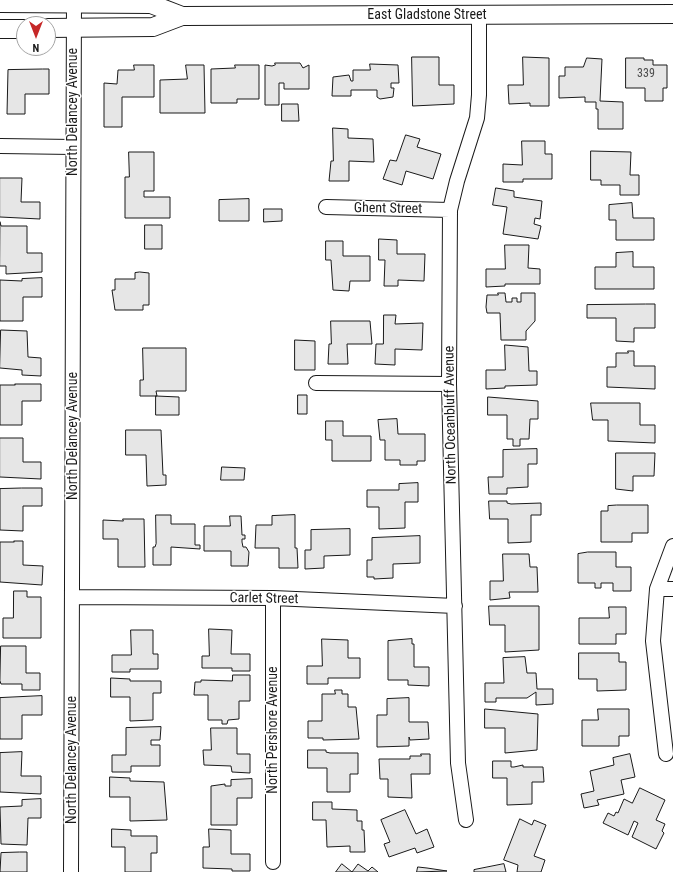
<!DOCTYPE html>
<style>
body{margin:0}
#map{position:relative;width:673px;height:872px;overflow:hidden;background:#fff;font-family:"Roboto Condensed",sans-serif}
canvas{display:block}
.north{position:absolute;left:16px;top:16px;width:40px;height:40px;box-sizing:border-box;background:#fff;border:1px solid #a3a3a3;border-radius:50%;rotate:180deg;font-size:11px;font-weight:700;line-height:16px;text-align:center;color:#1a1a1a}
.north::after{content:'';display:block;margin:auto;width:14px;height:18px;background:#c62828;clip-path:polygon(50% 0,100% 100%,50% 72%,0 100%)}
</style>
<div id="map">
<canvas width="673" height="872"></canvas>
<div class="north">N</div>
</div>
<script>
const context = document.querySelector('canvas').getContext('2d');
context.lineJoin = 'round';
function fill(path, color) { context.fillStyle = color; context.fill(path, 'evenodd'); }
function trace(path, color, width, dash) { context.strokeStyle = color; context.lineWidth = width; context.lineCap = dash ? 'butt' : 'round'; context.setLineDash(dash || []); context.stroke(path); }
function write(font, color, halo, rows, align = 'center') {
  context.font = font + ' "Roboto Condensed",sans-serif'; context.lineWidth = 3; context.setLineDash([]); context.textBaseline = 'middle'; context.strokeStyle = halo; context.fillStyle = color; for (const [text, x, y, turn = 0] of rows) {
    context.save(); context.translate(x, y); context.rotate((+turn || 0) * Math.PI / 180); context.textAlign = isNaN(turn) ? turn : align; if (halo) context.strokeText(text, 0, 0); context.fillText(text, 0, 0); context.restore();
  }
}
const building = new Path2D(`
 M412 57H439V85H454V104L413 106Z
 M523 57 549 58V106H530V103L509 104 508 85H523Z
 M587 58 602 59 600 101 623 102V129H598V109H596V102H585V97L559 98V76H565V67H583Z
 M626 58H644V60H653V65H667V88H663V101H645V88H626Z
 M275 63H300L303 68 309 65V89H284V83H279V105H265V65L272 66 275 65Z
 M370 64 398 65 399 83H391V88H394L393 97 380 99 377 97V90H351V96H332L333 77 349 75 351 81H353V70H370Z
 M134 65H154V97H122V127H104V83L117 84 118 70H134Z
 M186 65H204L205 113H160V80L187 79Z
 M235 65H259V99H237V103H211V69L235 68Z
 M43 69H49V94H25V114H7L8 70Z
 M282 104H298L299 121H282Z
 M333 128 348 129V138L373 139 374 162 349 161V181H329L331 161H333Z
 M406 135 420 139 417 147 441 154 433 179 406 171 402 185 383 179 390 160 396 161Z
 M522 141H545V154H552V179H523V182H503V164L522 165Z
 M591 151 631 152 630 175H639V195H620V185H601V180H591Z
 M129 152H154V191H144V197H170V218H125V177H129Z
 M0 178H22L21 202H40V219L0 217Z
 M496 188 514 191V197L542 201 540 219 535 218 534 224 541 226 538 239 503 234 507 207 493 205Z
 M249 199V221H219V200Z
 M632 203 633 218H654V240H616V220H609V205Z
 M264 209H282V221L264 222Z
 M0 222 1 226H27V253H42V272L6 274V266H0Z
 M145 225H162V249H145Z
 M379 239 397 240V254H425L424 281 398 280V286H384L385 260H379Z
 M326 241H343V256H370V281H350L349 291 333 290 331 260H326Z
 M505 245H529L528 268 540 269V284H505V286L486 287V269H505Z
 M633 252V267H654V289H595V267H616V253Z
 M140 272 149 273V305H143V310H115L112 290H115V279H135V273Z
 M42 278V297H23V321H0V280L22 281V279Z
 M498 293H505L506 302H512V298H517V302H521V293H535V321L526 331V340H501L500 313H487L486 307 487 295H498Z
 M646 304H655V328H634V342L616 341V318H587V305Z
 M384 315H396L395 324 423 323 422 350 395 349V365L375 364 376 344H383Z
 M331 321H370L372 344H347L348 364H328L329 344H331Z
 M1 330 27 331 28 357 41 358V376L22 375V370L0 368Z
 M295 340 315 341V370H295Z
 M505 345 528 347 529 371H537V385L505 386V388L486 389V370H505Z
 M143 348H186V391H156L157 396H140V380H143Z
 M628 351H634V366H655V389L607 387V367H616V353H628Z
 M15 384H41V401H22V425H0V385H15Z
 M298 395H307V414H298Z
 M156 396 179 397V415H156Z
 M488 397 538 401V419H530L529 439H520V446H513V439H507V415H488Z
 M591 403H640V425H655V443L608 441V420H593Z
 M397 419 398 434H425V461H417V465H400V460H385V440H380L378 420Z
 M326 421H343V436H371V461H332V440H326Z
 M126 430H161L163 475H166V485L147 486 146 455H126Z
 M0 438H23V462H41V479L0 477Z
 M537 449V464H528V487L510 488H507V494H489L488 477H503V450Z
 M616 453H655L654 476H633V491L616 489Z
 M222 467 245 468 244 480H221Z
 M418 483V502H405V528L379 529V507H367V490H399V484Z
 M22 488H42V506H23V531L0 530V489Z
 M489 501H507V503L511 504 541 503V515H531V542L508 543V519H490Z
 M617 505H648V533H632V542H601V511H608V506Z
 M156 515H171V524H195V545H200V549L171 547V565H153V547H155L156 544Z
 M295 515V548H297L298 568H279V548H255L256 525H272V516Z
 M230 516H241L242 535H245V539H242V542L243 547H246L249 552 248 566H231V551H204V526H230Z
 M123 519H144L145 567H118V539H103V520L123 521Z
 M350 529V555L324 556V568L305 569V550H311V530Z
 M420 536V563L393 564V578L374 579V577H367V560H372V538Z
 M14 541H23V565L43 566 42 585 0 582V542H14Z
 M588 552H616V567H631V591H613V583H601V588H595V583H578V554Z
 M503 554H529L530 567H537L538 592H509L510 598 490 600V581H503Z
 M14 591H27V597H41V638H3V618H13Z
 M489 606H539V650L505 652V625H490Z
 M609 607H626V634H616V644H579V618H609Z
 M209 629 232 630 231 654H250V671H232V668H202V656H209Z
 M131 630H153V654H158V669H130V672H112V655H131Z
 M322 639 348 640V658H360V678H328V684H307V666H322Z
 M412 639V644H414V667H429V686L408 685V680H388V641Z
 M1 646H26V673H40V690H22V684H1L0 681Z
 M579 653H619V662H626V690L597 691V679H579Z
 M525 657 527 673H536L537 689H553V704L536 705V692L527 698H496V702H485V683H504L503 658Z
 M233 675H250V701H239V719L228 720 227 724H222V720H208V695H194L195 682H201V680L232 681Z
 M111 678 130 679V681H161V693H153V720L130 721V697H111Z
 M335 690H342V694H348V707H356L359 739 323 740V738H308V721H322V694H335Z
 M42 696V715H22V739H0V698Z
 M409 698V722H428L429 739 410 740 409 737V746L377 747V715H387V699Z
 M485 709 538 714 537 750 505 753V728H485Z
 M598 709H629V736H619V746H582V720H598Z
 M161 727 160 740H151V745H160V766H131V772H112V755H126V728Z
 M211 728H237V754H250V773L232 772 231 766 204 765 203 750H211Z
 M308 750H326V752L330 753H358V774H350V792H327V768H308Z
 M22 752 21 776H41V794L0 792V753Z
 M421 754H430V774H411L412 798 388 797V779H380L379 759H410V756H421Z
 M630 754 635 777 621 780 624 794 597 800 599 805 584 808 581 794 594 791 590 771 614 765 613 758Z
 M493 761H511V767H514L523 765V767H543L544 782H532V804L507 805V778H493Z
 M110 777 130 778V781L164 782 167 820 130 821V797H110Z
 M252 779V798H237V825H211V786L225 784V786H231V780Z
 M640 788 665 800 656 820 665 824 662 831 664 833 656 849 632 837 638 823 634 821 628 835 603 823 608 813 614 816 616 812 618 813 624 799 632 803Z
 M41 799V818H28L27 845 1 844 0 807 22 806V800Z
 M313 802H332V809L357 810V821H362V830H364L365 852H350V846L327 847 326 820H313Z
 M405 810 416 834 427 829 434 847 417 853 415 848 389 857 384 844 390 842 381 820Z
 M520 819 532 825 534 820 546 825 534 856 545 860 541 872H517L518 865 504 860Z
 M112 829 131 830V836H157V853H151V872H125V847H112Z
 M209 829 231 830V854H250V871H232V869L203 868V847H209Z
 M20 852H27V872H0L1 853Z
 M342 864 352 872 358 864 368 871 372 867 378 872H336Z
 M504 864 506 872H474V870Z
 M418 867 427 868 447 871 417 872Z`);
const minor = new Path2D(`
 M0 146 73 147
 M326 207 450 210
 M316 383 449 384
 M657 589H673
 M73 597 273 598 455 606
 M273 598V862
 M666 754 653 641 657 589 673 546
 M466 820 458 763 449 384 450 210 457 181 477 118 479 95V14
 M71 872 74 0`);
const tertiary = new Path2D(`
 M0 3 151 4 182 16
 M48 28 153 27 182 16 673 14
 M0 29H24`);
const numberNames = [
 ["339",646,74]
];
const streetNames = [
 ["East Gladstone Street",427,15],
 ["North Delancey Avenue",73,112,-90],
 ["Ghent Street",388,209,1],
 ["North Oceanbluff Avenue",451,415,-91],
 ["North Delancey Avenue",73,436,-90],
 ["Carlet Street",264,599,1],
 ["North Pershore Avenue",273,730,-90],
 ["North Delancey Avenue",72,760,-90]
];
fill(building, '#e6e6e6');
trace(building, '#1a1a1a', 1);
trace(minor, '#1a1a1a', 16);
trace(tertiary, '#1a1a1a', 20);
trace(minor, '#fff', 14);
trace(tertiary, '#fff', 18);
write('12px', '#4d4d4d', null, numberNames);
write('14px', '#1a1a1a', '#fff', streetNames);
</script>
